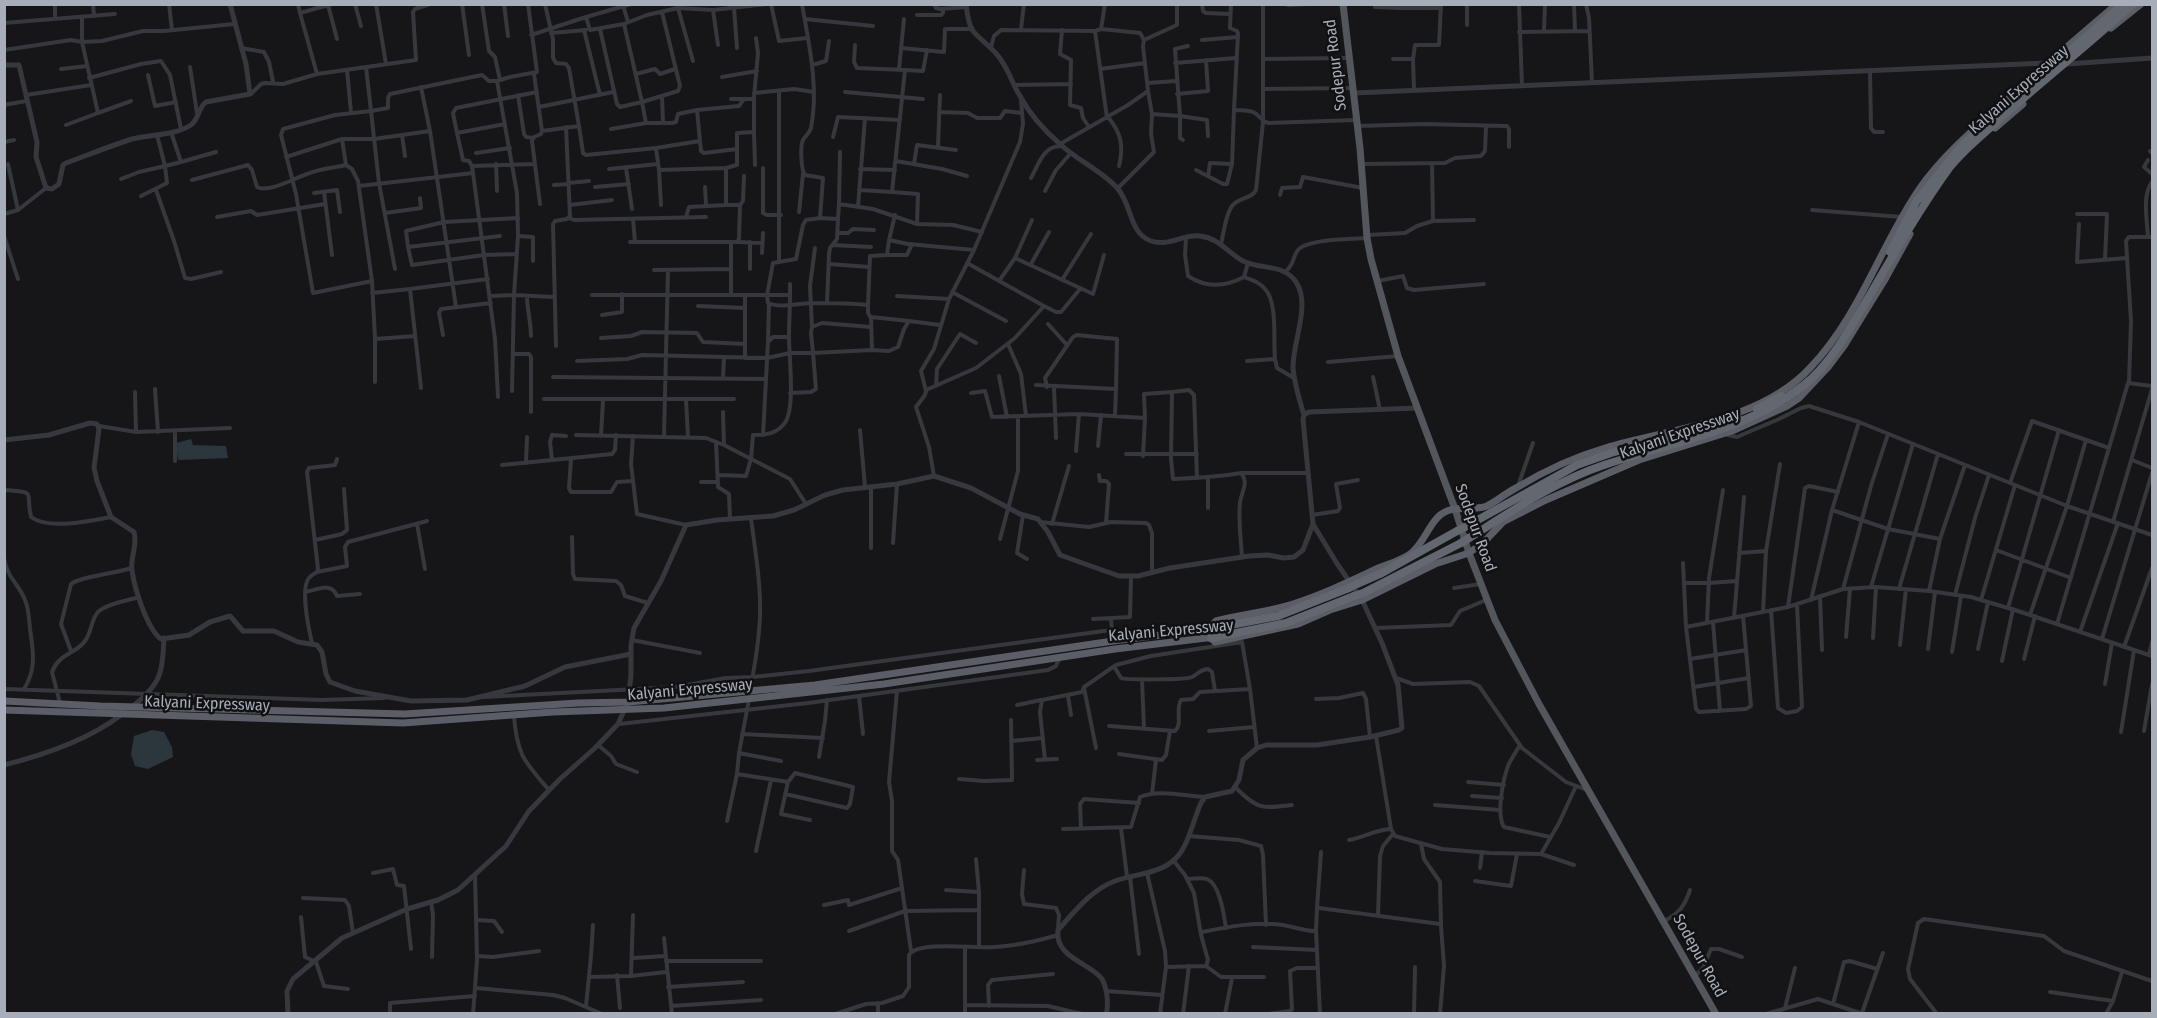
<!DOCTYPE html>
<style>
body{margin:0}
#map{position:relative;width:2157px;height:1018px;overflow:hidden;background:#161618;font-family:"Fira Sans Condensed",sans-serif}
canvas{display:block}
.frame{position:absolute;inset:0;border:6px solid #a7aeb9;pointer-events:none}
</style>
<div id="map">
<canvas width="2157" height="1018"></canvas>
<div class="frame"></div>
</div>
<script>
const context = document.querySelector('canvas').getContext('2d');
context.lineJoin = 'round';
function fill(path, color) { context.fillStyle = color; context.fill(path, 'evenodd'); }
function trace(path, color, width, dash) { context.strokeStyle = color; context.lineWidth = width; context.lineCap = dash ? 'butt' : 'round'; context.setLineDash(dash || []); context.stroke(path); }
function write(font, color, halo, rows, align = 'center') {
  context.font = font + ' "Fira Sans Condensed",sans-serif'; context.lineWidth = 5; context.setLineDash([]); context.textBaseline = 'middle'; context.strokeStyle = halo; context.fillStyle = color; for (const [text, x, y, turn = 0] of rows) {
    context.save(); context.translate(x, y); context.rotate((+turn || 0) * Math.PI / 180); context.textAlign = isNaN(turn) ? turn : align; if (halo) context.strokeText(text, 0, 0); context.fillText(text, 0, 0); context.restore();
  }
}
const water = new Path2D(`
 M191 439 193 445 226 446 228 458 178 460 176 443Z
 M152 730 164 732 172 747 173 757 148 769 135 766 131 754 134 736Z`);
const minor = new Path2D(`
 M55 4V19
 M93 4 94 16
 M169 4 172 30
 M298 4 300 13
 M355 4 361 26
 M376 4 386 64
 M462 4 469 55
 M482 4 489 51 495 57 500 80
 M504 4 508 36
 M771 4 779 41 807 38
 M802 4C809 45 819 87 811 128 809 134 806 135 803 140 800 146 801 170 805 175L823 178 820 218
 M934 4 936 8 940 9 966 7
 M1058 4H1066
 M1202 4 1203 11 1206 13 1230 14
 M1231 4 1230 28 1237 31 1238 34 1234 110
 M1519 4 1522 86
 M1574 4 1575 31
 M1586 4 1589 18 1592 82
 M328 5 337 39
 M623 5 628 22
 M1288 5 1307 4
 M1375 7 1399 8V4
 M678 8 693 61
 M734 8 737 48
 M1399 8H1441
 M713 10 718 45
 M917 15H941L943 13V9
 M586 17 631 4
 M805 19 873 26
 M4 23 115 14
 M624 24 642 102 678 91 680 86 662 12
 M1467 25V4
 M600 29 617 104 620 107 642 102 646 123
 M1021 29 1024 4
 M1101 29 1140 33 1144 40
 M584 30 600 95
 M1062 30 1060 54 1071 60 1070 105 1081 108 1083 118 1089 127
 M1095 31 1107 118
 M1544 31 1545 4
 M1519 32 1589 31
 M551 33 586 30
 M531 35 586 17 590 30 624 24 647 15 678 8 713 10 767 4
 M1202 40 1238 37
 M855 45 854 62 857 68 905 70
 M991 47 994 36 1001 30 1095 31 1101 29 1105 4
 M241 48 264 52 269 62 273 82
 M901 48 944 52 945 29H971
 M4 50 71 40 82 42V17
 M1263 59 1349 58
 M1393 59H1413L1415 45H1439L1441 4
 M1413 59 1414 90
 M1175 63 1236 58
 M812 65 826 61 829 41
 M190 67 197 113
 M366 67 371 111 335 115 283 129 281 135 296 194 313 293 372 281 375 339 415 336
 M61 69 87 66
 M899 69 904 19
 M1100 69 1145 63
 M347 70 351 112
 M1870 71 1871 128 1874 132H1883
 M317 74 300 13 332 4
 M534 74 542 131 579 126 569 68 566 64 556 63 553 58V39L545 4
 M636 74 655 69 660 74 675 69
 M148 75 155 106 176 102
 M722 77 757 71
 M89 78 141 64 161 61 170 75 181 129
 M1147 83 1176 81
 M1014 85 1071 84
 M421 87 430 131
 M1263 89 1353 88
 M1148 91 1152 114 1180 116 1175 49 1188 46
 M779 92V261
 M845 92 923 99
 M754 93 794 89 814 92
 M251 94 261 84 265 83 283 84 317 74 416 60 413 12 415 9 430 4
 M1177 94 1208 91 1206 60
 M26 95 91 85
 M518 95 524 134 526 137 533 138
 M662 96 663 123
 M731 99H743
 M4 105 26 101
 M539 107 613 92
 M697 110 739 106 744 99H754
 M939 112 968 113 977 118H1000L1005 111 1022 113
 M98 113 131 101
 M1108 117C1121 133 1124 145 1119 166
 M66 125 98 113 82 42 102 41 143 31H164L234 24
 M579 126 583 153 586 155 656 148
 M1358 126 1424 124 1507 126 1509 129V147
 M611 129 646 123H672L676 122 678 114 697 110 700 141 656 148 659 170 726 168 737 165V133L754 132V97L758 53 756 38
 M754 132 755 165
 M457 133 453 113 456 108 537 92
 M402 135 405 156
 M833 137 838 117 900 120
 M342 139H374L430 131 456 307
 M1183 140 1180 138V116L1207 120 1208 136
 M700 141 701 151 704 153 737 149
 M4 142 14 140
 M1060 144 1128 105 1148 91 1143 46 1144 40 1177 25V4
 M938 147 940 95
 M2150 151 2152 153
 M476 153 510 148
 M2148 160 2144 167 2152 174
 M896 161 942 169 967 176
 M181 162 216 152
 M1432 163 1433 221
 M8 164 18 210
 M496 164 497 191
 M914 164 917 145 956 150
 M1362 164 1445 163 1455 158 1481 156 1485 151 1486 126
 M346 165 352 169 358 181 372 281
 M472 166 469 161 463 160 457 133 505 124
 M626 168 632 209
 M726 168V205H740
 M763 168V213L767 215H781
 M609 169 658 164
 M860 169 895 170
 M659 170 661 205
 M1196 170 1223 184H1227L1232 164 1234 110C1240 110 1250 110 1255 113 1261 117 1261 121 1268 123L1356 120
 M473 173 472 166 534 164
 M1208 176 1210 163 1232 164
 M1031 178C1039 164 1043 146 1061 146
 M121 179 139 172 165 166 157 135
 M192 180 248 165 252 170 257 187C269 193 295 178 307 174 319 169 333 168 346 165L342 139 286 157
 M569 183 589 181
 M554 185 569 184
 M359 186 473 173 495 339 498 397
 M595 187 629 184
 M705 187 706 205
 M1118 188 1154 152 1151 134 1152 114
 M156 190 174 241 185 278 191 279 221 272
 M859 190 892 192
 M1045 191 1056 170 1071 153
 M324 192 332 255
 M314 193 337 190 340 212
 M1280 195 1282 188 1300 187 1303 177 1363 188
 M141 196 167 183 165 166 181 162 171 132
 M540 204 532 141 534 137 541 134 542 131
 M839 204 840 152
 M570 205 612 200
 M858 207 865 118
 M1812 210 1902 217
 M799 212 803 174
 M385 213 421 208 420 198
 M4 214 18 210 46 188
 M2077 214H2107L2105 259
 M895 215 889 240 908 244 974 250
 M217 217 251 211 257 215 325 204
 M686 217 689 207 726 205
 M569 218 574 220 706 217
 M633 219 635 242
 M917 224 918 194 892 192 905 70 923 71 927 50
 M2079 224 2077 262 2127 258
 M837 233H848L853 229 874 230
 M1368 235 1405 233 1417 226 1433 221 1474 220
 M4 236 18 279
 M500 236 408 247 406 231 444 222 518 218
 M518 236 533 237V261
 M1186 237 1185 255 1188 276C1206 288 1225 287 1244 277 1252 280 1259 282 1265 289 1278 303 1273 340 1275 359L1247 361
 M2148 237C2147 220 2142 195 2152 182
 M630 242H737L739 239 740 205 743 201 744 176
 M738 242 762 243
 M750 242V269
 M1221 244C1224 232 1225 216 1232 206 1239 197 1252 199 1256 190L1263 122V4
 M833 245 871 247
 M408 247 412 265 484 255 517 254
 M762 253 763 233
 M887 255H907L912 244
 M1015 258 1032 220
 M829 264 869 267
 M1031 264 1049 232
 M395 269 379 183 371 111 388 108V98L390 94 482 75 489 81H497
 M654 270 730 269
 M1285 272C1296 264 1292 254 1300 248 1312 239 1350 239 1367 238
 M1244 277 1248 263
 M1062 280 1091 234
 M999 281 1015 258 1093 294 1104 255
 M1378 281 1403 276 1407 288 1414 290 1484 284
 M790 284V295
 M952 292 1006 321
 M372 293 410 289
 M592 295H767L773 263 796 259 803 225 806 220 820 218 838 219 839 204 873 209 917 224 953 225 982 232
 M731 295V243
 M490 296 514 295 554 297
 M527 296C527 310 531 322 531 336
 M745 296V358
 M897 296 949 299
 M827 303 829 254 830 248 837 239 838 219
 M868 305 870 256 887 255 889 240
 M698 306 745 308
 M1044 306 1056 312H1061L1080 289
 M602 315 622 312V294
 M871 317 909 321
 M1048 324 1067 345
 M812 327 810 286 815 248
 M871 327 822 323 812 327 811 333 813 353 872 350
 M443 335 439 313 441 309 491 303
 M601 338 631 336 642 332 697 333 703 342 745 344
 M768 340 769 304
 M1008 344 1021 374 1026 416
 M556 346 553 224 555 221 567 219 570 216 566 127
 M513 354H529L531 357V412
 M1275 359 1277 368 1294 378
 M577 361 627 359 642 355 767 358 790 353H813L816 389 811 392 790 393
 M1328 362 1398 356
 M999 376 1007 417
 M553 377 766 379
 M1373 377 1380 410
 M723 378 724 357
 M375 382V339
 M2129 382 2131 321 2126 241 2129 237H2152
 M1036 385 1116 389 1115 416
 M936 386 937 369 960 334 976 343
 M1047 387 1045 378 1073 337 1077 335 1117 339 1116 389
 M1054 387 1056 438
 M421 388 410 289 488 279
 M155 389 158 432
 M926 390 976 368 1015 338 1044 306 967 263
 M512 391 514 295 518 236 517 193 497 81 510 77 537 72 528 4
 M971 393 985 391 992 417 1079 414 1145 418 1144 394 1172 392
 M544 399H734
 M686 400 688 437
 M723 412 724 445
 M99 426 136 432 135 392
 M860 430 865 487
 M136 432 230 428
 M175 432V461
 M576 435 706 438 724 445 790 479 806 504
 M763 435 768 342 773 337H789
 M1727 435 1737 437 1779 419 1801 408 1809 406 1859 422 2067 506 2152 535
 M601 436 603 400
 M633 436 631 464 637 514 686 525
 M664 436 668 270
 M716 442 718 487 729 494 730 519
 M1098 446 1101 415
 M1076 451 1079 414
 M1126 454H1197
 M1143 456 1145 418
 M571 459 569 488 571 492H611L617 482 633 481
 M552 460 550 442 552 435 566 436
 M2132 460 2152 468
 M526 463 527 437
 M502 465 612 454 615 450 616 435
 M1242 473H1307
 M718 475 746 476 751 459 753 435C766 435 778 434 786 421 795 405 789 357 789 337 789 323 790 309 790 295H767L768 303C780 308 797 304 810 303 830 303 849 303 868 305V313L871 318 872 350 889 351 898 347 904 329 909 321 940 325
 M1099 475 1100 481H1106L1109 484 1106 523
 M934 476 929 447 916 407 925 395 926 391 921 371 934 349 949 299 974 250 1020 142 1023 124 1021 100
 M1197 478 1194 395 1189 390 1172 392 1171 459 1173 479C1196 478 1218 477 1241 473 1249 483 1242 491 1240 502 1238 520 1241 539 1242 557
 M701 482H718
 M2010 483 2032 421 2109 448 2128 383 2152 386
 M1518 486 1533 443
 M871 488V548
 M4 490C38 492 25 492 31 517 48 530 91 521 111 517
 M1208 508V477
 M1832 510 1888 529 1940 539
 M1023 515 1017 553 1027 559
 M1312 515 1338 511 1340 508 1336 484 1358 480
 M1040 522 1089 527 1111 522 1146 523 1149 525 1152 533V572
 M2113 522 2152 389
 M417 524 425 569
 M1052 524 1069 466
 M572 537 573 574 575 579 616 581 621 585 625 596 648 603
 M1000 539 1018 471V417
 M315 540 342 534 347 530 344 489
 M893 543 897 484
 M1996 550 2071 578
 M1739 553 1766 551
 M4 558C7 578 19 584 25 600 29 609 29 619 30 629 33 650 37 669 24 689
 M1683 563 1686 627
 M317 572 347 566 345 547 348 542 427 521
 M1684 583H1709L1737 581
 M1871 587 1913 444
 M1454 588 1481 584
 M1843 589 1871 486 1888 434
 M1899 589 1938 454
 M1929 591 1940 539 1965 465
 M306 592C319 589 332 582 337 596L360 594
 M1955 595 1975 518 1989 475
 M1820 596 1822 650
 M1811 600 1832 510 1859 422
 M1981 600 2015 485
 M1788 607 1805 488 1809 486 1838 492
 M2008 608 2059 430
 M1771 610 1778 708 1786 713 1797 711 1802 707 1797 605
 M1763 612 1766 551 1780 464
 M2030 615 2067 506 2086 440
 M1743 616 1751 706 1746 709 1699 712 1696 709 1686 627 1788 607 1843 589 1876 587 1929 591 1971 597 2018 611 2152 656
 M1734 618 1744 497
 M1093 619 1130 617 1131 576
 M1111 619 1113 641
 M1713 622 1720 711
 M1707 623 1709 578 1723 490
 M2057 624 2109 448
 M1376 628 1451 625 1460 611 1486 600
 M2080 632 2118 523
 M1846 637 1850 589
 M1873 638 1876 587
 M2102 639 2152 473
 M632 640 700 653
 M312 643C309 630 300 588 309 578 311 575 314 574 317 572L318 569 307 472 309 468 335 465 337 459
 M1900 645 1906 589
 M2124 647 2152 568
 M1928 649 1935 592
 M1978 649 1988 602
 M71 651 61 624 71 584C79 577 117 573 132 568
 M1952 652 1961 596
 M2149 655 2152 642
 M1690 659 1746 650
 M2024 659 2035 616
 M2002 661 2013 609
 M1115 668 1121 678C1126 680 1187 680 1192 677 1199 674 1198 670 1208 669L1212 672 1215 691
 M1396 678 1413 684 1470 682 1479 686 1522 748 1566 782 1587 790
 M1142 679 1144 729
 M2105 684 2112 643
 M1694 687 1749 678
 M1084 688 1096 748
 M4 689 322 700 384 698
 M750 690C755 665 759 641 760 616 761 583 755 550 751 518
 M897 691 889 782 892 801V851L898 860 911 951
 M859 696 863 734
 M1068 696 1071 715
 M484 697 676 687 726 678 753 677 809 671 1111 630
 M749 699 739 753 781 761
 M1316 699 1339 698 1363 693 1366 699 1370 737
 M60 703 52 672C59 653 76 654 85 641 92 632 91 618 99 611 109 603 127 601 139 597
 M1017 705 1041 700
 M514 716C517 755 524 761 549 790
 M619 724 808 703 1048 670 1056 666 1060 657
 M1109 726 1175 731C1183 724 1175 710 1181 700L1193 699 1200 692 1250 689
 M1209 731 1254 727
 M2144 731 2152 684
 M2121 732 2134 650
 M742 734 823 738
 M1376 736 1391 829 1395 836 1442 849 1490 853 1541 854 1559 823 1576 786
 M1011 741 1043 738
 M598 745 611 756 616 764 637 772
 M1520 745C1516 752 1511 759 1508 766 1503 780 1496 814 1504 827L1550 837
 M739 753 737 774 788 782 795 773 853 787 850 804 847 808 785 794
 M1119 754 1162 760 1166 755 1170 731
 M819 757 825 721 827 700
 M1037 760 1057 759
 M1045 760 1040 712 1042 700 1082 692 1084 687 1116 665 1151 656 1242 642 1250 689 1257 748
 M959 779 984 781 1012 780 1011 720
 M788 782 781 814 810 820
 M1468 782 1504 785
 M1236 788C1257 809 1262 809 1292 805
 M1152 794 1156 760
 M1472 796 1502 798
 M1435 805 1500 810
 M727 821 737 774
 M1081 828 1080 804 1084 799 1139 803
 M1121 828 1127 877
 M1063 829 1131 827 1140 797C1158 789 1185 796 1205 797
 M1189 836 1239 840 1261 846 1263 855 1266 925
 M1349 840C1365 837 1374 830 1391 829
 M1421 844 1424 859 1440 882 1441 925
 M756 851 771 780
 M1541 854 1574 865
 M976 859 979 892V947
 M1480 868 1482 852
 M1024 870 1022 894 1024 904 1056 908 1059 915 1058 929
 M373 873 393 869 397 885 404 886 411 949
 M1147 873 1165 951 1166 967 1160 1014
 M1130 877 1139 954
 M1188 879C1194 879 1202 877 1207 879 1220 884 1224 916 1226 928
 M1475 881 1511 886 1517 854
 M946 890 979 892
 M303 898 345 900 349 906 353 933
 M431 902 433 915 432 957
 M824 905 848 900 849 905 902 888
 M1317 908 1321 852
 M1378 916 1380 856 1383 846 1393 834
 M301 917 305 957 316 962 324 986 348 989
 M476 920 494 921 502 932
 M1664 921C1679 914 1685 905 1690 890
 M849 931 905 911 979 910
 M1316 931 1320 1014
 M1201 935 1202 932C1227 927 1258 921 1283 925 1294 927 1305 931 1316 931L1317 908H1319L1440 924 1441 926 1444 966 1440 1014
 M664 938 672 1014
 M1253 947 1317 950
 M477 956 493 957 539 951
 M633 958 666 956
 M666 961H761
 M1206 966 1221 977H1264
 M1166 967 1206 966 1208 960 1201 935 1194 893 1185 875 1173 860
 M617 975 620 1008
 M631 976 633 915
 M1695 976 1703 968 1711 949H1719L1742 957
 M590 977 631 976 666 972
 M668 987 743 982
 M476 988 553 995 565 998 602 1014
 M1106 991 1162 995
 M2050 992 2113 1001
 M1833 1004 1844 962 1850 961 1877 969
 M965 1005 1048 1006 1082 1014
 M586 1006 591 956 593 925
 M671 1006 761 1000
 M989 1006 988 985 992 980 1053 974
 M1785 1008 1795 968
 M1862 1013 1883 953
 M390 1014V1003L475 996
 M473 1014 477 960 475 875
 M835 1014 866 1004 882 1003 903 996 909 987V955C919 940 976 949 994 947 1015 946 1037 941 1058 935
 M878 1014V1003
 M965 1014V947
 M1183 1014 1189 966
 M1225 1014 1232 978
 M1269 1014 1290 1011 1292 1009 1290 971 1297 968H1318
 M1414 1014 1415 967
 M1766 1014 1818 999 1863 1014
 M1937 1014 1910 979 1908 969 1918 923 1924 919 2044 936 2064 951 2152 981
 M2106 1014 2113 1001 2122 972`);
const tertiary = new Path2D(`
 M966 4C967 12 968 24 973 31 981 41 994 48 1001 60 1009 71 1013 85 1020 96 1029 113 1046 132 1061 145 1077 160 1104 172 1118 189 1132 205 1129 233 1151 241 1169 247 1183 234 1200 236 1219 238 1228 253 1243 261 1261 270 1283 263 1296 282 1311 304 1293 341 1293 367 1294 383 1299 399 1304 415
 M2067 64 2152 58
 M4 65H19L37 142 36 157 46 188 52 189 59 184 63 165 66 163C88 155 110 146 132 139 151 134 174 136 191 125 199 119 198 108 206 102L250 94 246 64 230 4
 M1354 93 2046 63
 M4 440 49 435 90 423 97 424 99 429 94 468 97 481 111 517 134 532C138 545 130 557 132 570 134 587 147 629 161 639L189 635 210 622 230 616 243 631H274L298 642 317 645 322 652 326 674 330 682 355 691 411 701 467 700 525 686 565 667 631 654
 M132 707C161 683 162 676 164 638
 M4 765C44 755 88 740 121 715L122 711
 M288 1014 287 991 293 979 342 938 407 909 438 900 458 890 506 846 529 811 560 779 595 748 618 724 628 702 631 675V645L634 628 661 581 686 525 717 520 773 516 794 510 825 495 843 490 897 484 934 476 971 488 1020 514 1038 519 1048 532 1060 555 1119 576H1138L1170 568 1249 556 1268 555 1284 558 1294 557 1303 550 1313 524
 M1106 1014C1109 1004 1107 988 1102 979 1090 963 1054 957 1058 930 1075 911 1091 890 1115 881 1134 874 1161 874 1176 858 1189 845 1193 820 1201 803L1205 797 1232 791 1239 780 1243 760 1257 748 1266 745H1317L1370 737 1399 730 1402 728 1398 685 1382 643 1362 600 1336 562 1313 524 1303 419 1304 415 1309 412 1418 408`);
const primary = new Path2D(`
 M1343 4 1360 148 1367 238 1371 259 1398 356 1455 509 1469 553 1495 620 1539 704 1716 1014`);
const trunk = new Path2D(`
 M2111 28 2141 4
 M1995 128 2023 104
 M4 701 100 706 405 714 578 703 628 702 815 685 1113 641 1209 629 1216 621C1238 615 1261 613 1283 607 1315 598 1344 584 1374 570 1385 565 1400 561 1410 554 1423 545 1427 528 1438 517 1451 503 1471 512 1487 506 1497 501 1506 493 1516 488 1544 471 1574 457 1605 448 1672 428 1760 422 1810 368 1860 316 1880 246 1920 188 1947 150 1983 122 2017 91 2050 61 2083 33 2117 4
 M4 710 403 723 553 712 664 708 884 684 1115 649 1206 638H1211L1215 642 1298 624 1330 610 1362 600 1435 564 1469 553 1483 543 1503 522 1546 500 1639 460 1732 431 1787 406 1799 398 1829 366 1844 346 1884 281 1910 234`);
const motorway = new Path2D(`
 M2061 59 2123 4
 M1890 252 1916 202 1963 144 2020 94
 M1757 409 1781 396
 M1465 527 1577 465 1611 453 1738 418
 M1469 538C1512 511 1556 481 1604 465 1673 442 1746 431 1804 385 1832 363 1853 323 1871 293 1896 250 1921 207 1950 167 1965 148 1985 133 2002 117 2045 79 2090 43 2133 4
 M1357 584 1382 573 1457 531
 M1363 593 1461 543
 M1209 629 1278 616 1349 588
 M1211 638 1286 623 1354 596`);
const motorwayBridge = new Path2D(`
 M1457 531 1465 527
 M1461 543 1469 538
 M1349 588 1357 584
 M1354 596 1363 593`);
const streetNames = [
 ["Sodepur Road",1336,65,-97],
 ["Kalyani Expressway",2019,90,-41],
 ["Kalyani Expressway",1680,434,-19],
 ["Sodepur Road",1475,528,70],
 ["Kalyani Expressway",1171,631,-5],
 ["Kalyani Expressway",690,690,-5],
 ["Kalyani Expressway",207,704,2],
 ["Sodepur Road",1699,956,61]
];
fill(water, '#2b373d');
trace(minor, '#37383e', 4);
trace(tertiary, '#37383e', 5);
trace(primary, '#53565d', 7);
trace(trunk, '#5b5e66', 7);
trace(motorway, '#63676f', 8);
trace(motorwayBridge, '#63676f', 8);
write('16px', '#a7aeb9', '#111113', streetNames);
</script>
